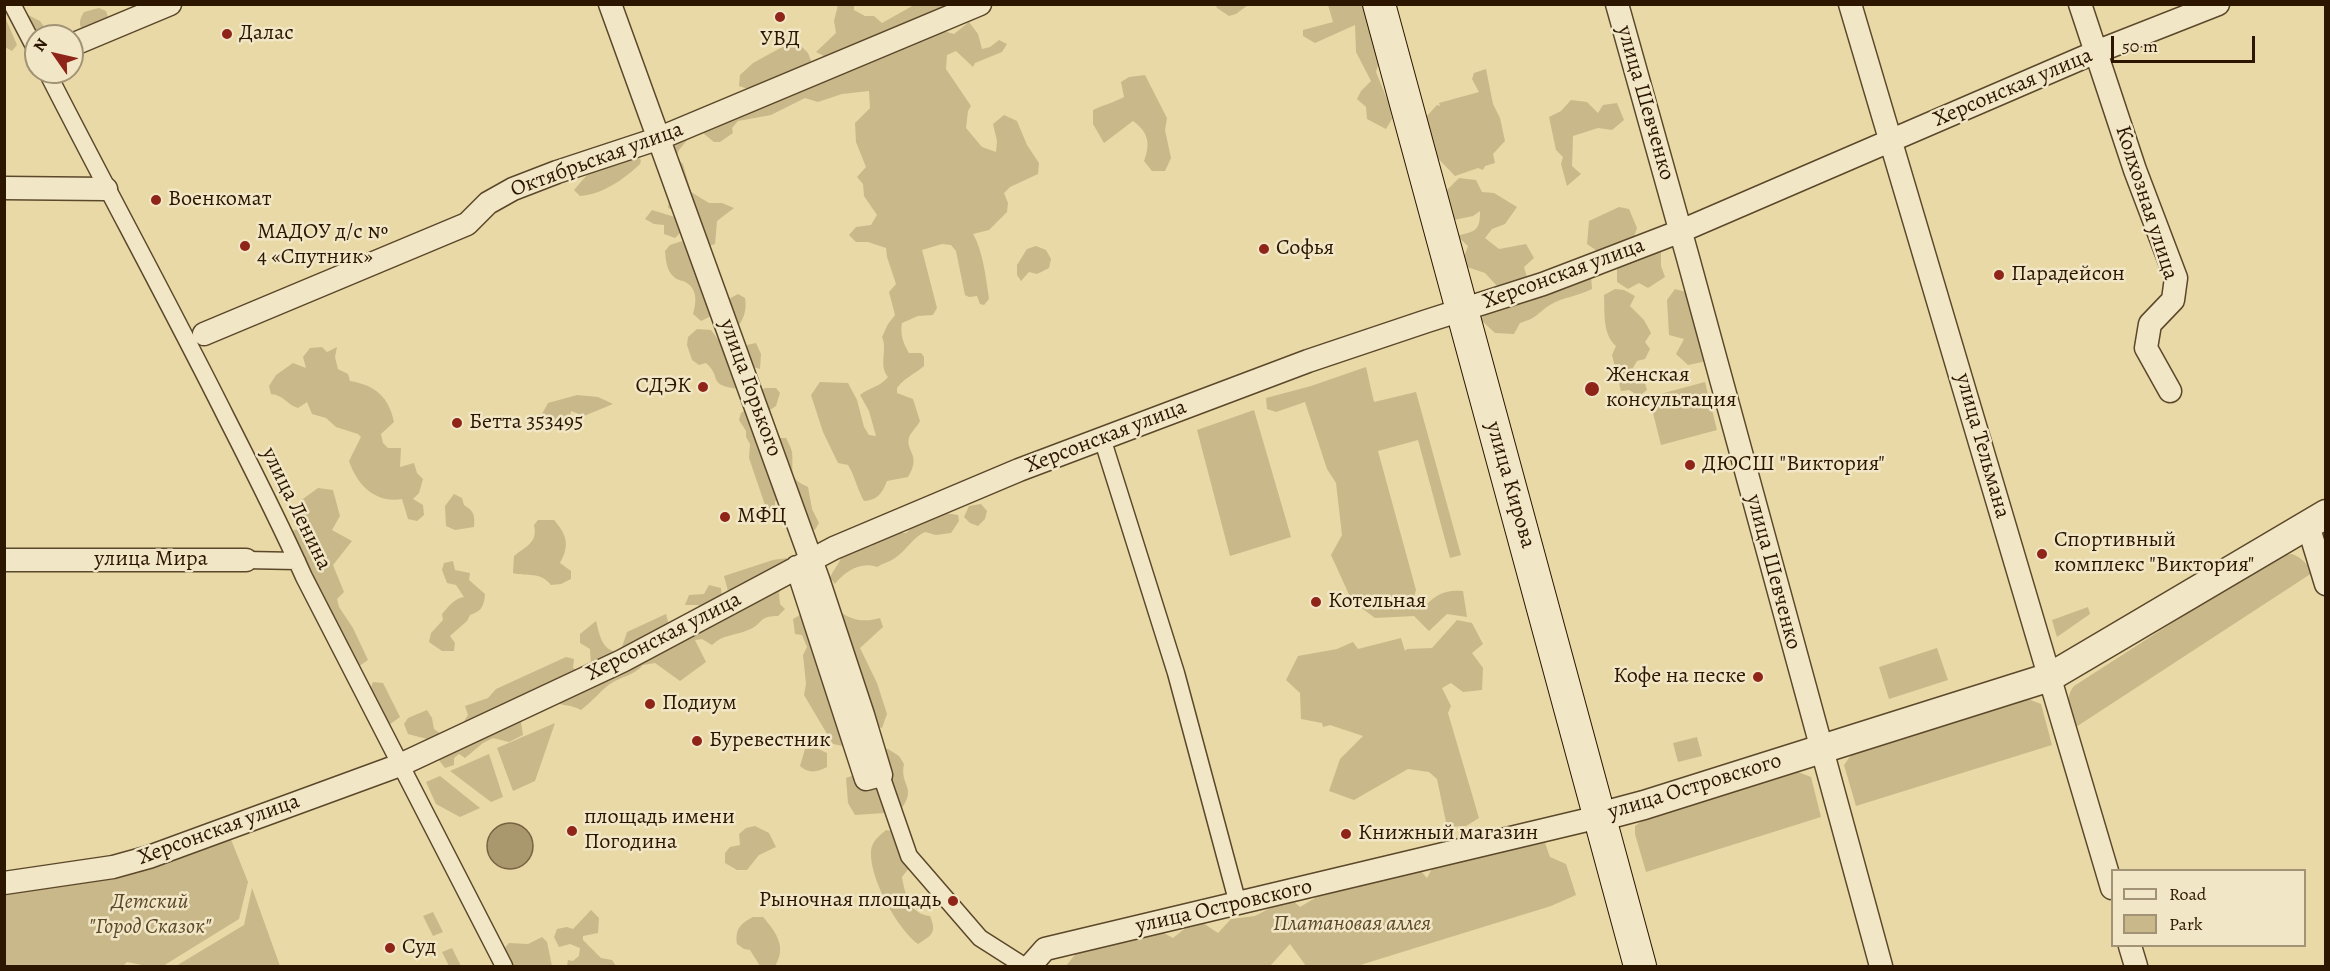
<!DOCTYPE html>
<meta charset="utf-8">
<style>
body{margin:0}
#map{position:relative;width:2330px;height:971px;overflow:hidden;background:#e9d9a6;font-family:Alegreya,serif}
canvas{display:block}
.frame{position:absolute;inset:0;border:6px solid #2c1600;pointer-events:none}
.legend{position:absolute;left:2111px;top:869px;width:195px;height:78px;box-sizing:border-box;background:#f1e6c5;border:2px solid #a29376;margin:0;padding:8px 10px;list-style:none;font-size:18px;color:#2c1600}
.legend li{display:flex;align-items:center;gap:12px;height:30px}
.legend b{width:30px;border:2px solid #a29376}
.north{position:absolute;left:24px;top:24px;width:60px;height:60px;box-sizing:border-box;background:#f1e6c5;border:2px solid #a29376;border-radius:50%;rotate:304deg;font-size:16px;font-weight:700;line-height:24px;text-align:center;color:#2c1600}
.north::after{content:'';display:block;margin:auto;width:21px;height:27px;background:#8f2418;clip-path:polygon(50% 0,100% 100%,50% 72%,0 100%)}
.scale{position:absolute;left:2111px;top:36px;width:144px;height:27px;box-sizing:border-box;border:3px solid #2c1600;border-top:0;padding-left:8px;font-size:18px;line-height:21px;white-space:nowrap;color:#2c1600;-webkit-text-stroke:4px #f1e6c5;paint-order:stroke}
</style>
<div id="map">
<canvas width="2330" height="971"></canvas>
<div class="frame"></div>
<ul class="legend">
<li><b style="height:8px;background:#f1e6c5"></b>Road</li>
<li><b style="height:16px;background:#c9b88a"></b>Park</li>
</ul>
<div class="north">N</div>
<div class="scale">50 m</div>
</div>
<script>
const context = document.querySelector('canvas').getContext('2d');
context.lineJoin = 'round';
function fill(path, color) { context.fillStyle = color; context.fill(path, 'evenodd'); }
function trace(path, color, width, dash) { context.strokeStyle = color; context.lineWidth = width; context.lineCap = dash ? 'butt' : 'round'; context.setLineDash(dash || []); context.stroke(path); }
function write(font, color, halo, rows, align = 'center') {
  context.font = font + ' Alegreya,serif'; context.lineWidth = 5; context.setLineDash([]); context.textBaseline = 'middle'; context.strokeStyle = halo; context.fillStyle = color; for (const [text, x, y, turn = 0] of rows) {
    context.save(); context.translate(x, y); context.rotate((+turn || 0) * Math.PI / 180); context.textAlign = isNaN(turn) ? turn : align; if (halo) context.strokeText(text, 0, 0); context.fillText(text, 0, 0); context.restore();
  }
}
const green = new Path2D(`
 M838 5H854V10L865 16H874L882 23 914 5H968L932 28 954 34 969 22 978 34 982 49 990 47 999 40 1007 44 1002 52 975 63 973 67 956 51 947 55 946 69 971 106 968 111 966 128 982 147 996 152 997 141 993 124 1004 115 1017 121 1027 145 1039 163 1038 174 1010 187 1004 193 1008 203 1007 212 989 230 973 234C983 251 986 278 989 299L984 305 980 304 977 296 969 297 965 295 956 251 951 245 942 244 922 250 937 308 933 315 918 316 902 323C900 334 903 343 909 353H921L924 357V366C915 374 904 378 897 388V393L913 399 920 421C917 427 910 433 909 438 905 451 922 455 908 477L887 481C882 494 877 500 864 501 857 489 855 476 848 465L838 463 823 432 811 395 820 382 848 383 857 400 864 427 869 435 876 436 869 411 860 395C870 387 880 387 888 377 878 365 888 350 882 337L888 324 895 315 889 292 896 284 887 257 886 248 868 242H856L849 235 856 227 871 225 877 215 864 196 863 184 857 177 866 167 856 142 855 123 870 108 869 91 842 94 818 102 805 98 771 115 738 121 732 128 733 133 720 142H714L704 134 705 124 828 58 816 52 836 33 834 21Z
 M1216 5V4L1248 5 1236 14 1229 16 1217 8Z
 M1328 5H1363L1379 62 1376 72 1389 104 1392 119 1386 129 1367 119 1366 107 1357 99 1361 91 1371 81 1356 52 1355 25 1315 43 1303 36V30L1333 22Z
 M99 8 106 11 108 17 105 25 84 32C78 24 79 21 84 12Z
 M24 13 40 21 45 28 42 36H36Z
 M5 17 17 45 12 51 5 47Z
 M800 45 808 53 812 63 754 91 739 86 740 75 753 63 784 46Z
 M1486 69 1493 104 1500 118 1505 141 1493 154 1495 163 1485 166 1483 170 1478 168 1455 176 1430 150 1432 140 1426 117 1437 105 1440 106 1439 103 1479 92 1472 79 1474 73Z
 M1145 75 1167 118 1165 130 1171 158 1165 171H1152L1144 161C1151 143 1148 132 1133 121L1104 143 1093 124V110C1103 105 1113 103 1124 97L1121 82 1129 77Z
 M1571 100 1587 102 1598 113 1603 105 1617 103 1624 120 1612 130 1598 128 1573 136 1572 166 1581 174 1567 186 1561 164 1563 157 1556 150 1549 117 1561 111Z
 M681 133 688 139 679 150 676 158 683 164 691 192 709 203H722L734 208 717 221 715 244 703 248 676 211 668 208 670 194 662 182 657 167Z
 M611 147 635 154 641 160 640 164C623 180 603 194 580 196L574 190Z
 M1459 178 1476 180 1482 192 1494 193 1517 207 1505 224 1492 229 1485 238 1499 249 1526 244 1534 258 1524 267 1527 277 1524 284 1557 282 1552 268 1571 261 1580 274 1591 275 1592 289C1579 296 1563 297 1550 305 1536 314 1539 317 1520 323L1514 334 1495 333 1481 320 1498 287 1485 273 1461 265 1468 246 1457 236C1476 231 1480 231 1480 211L1473 216 1449 221 1443 194Z
 M1619 207 1629 209 1637 228 1632 243 1603 255 1587 244 1589 221Z
 M652 210 678 218 682 231 675 238 664 234V225L654 224 645 219Z
 M682 241 692 255 711 316 701 321 693 314C696 304 698 290 687 283 683 280 678 281 674 277 666 270 666 260 665 251L670 245Z
 M1036 246 1046 250 1051 259 1049 268 1037 274 1029 272 1021 281 1017 275V265L1027 249Z
 M1661 250V266L1665 277 1648 288 1639 283 1628 289 1617 282V260Z
 M1615 289 1624 290 1635 296 1630 306 1644 320 1651 333 1645 342 1650 349 1645 359 1637 361 1626 380 1643 376 1647 390 1639 396 1629 390 1621 391 1612 355 1616 346C1602 334 1605 312 1604 295Z
 M1675 289 1690 293 1707 361 1688 365 1676 354 1684 339 1669 335 1667 300Z
 M738 294 745 298C747 310 744 321 735 329L727 300Z
 M697 329 711 330 723 346 739 389C706 385 723 378 706 363L699 365 692 360 687 345 688 337Z
 M756 343 761 354 760 369 746 365 744 359 747 345Z
 M322 347 327 352 337 347 335 357 338 369 348 374 350 381C375 385 389 397 394 422L381 434 383 443 388 448H401L400 467 414 463 417 473 423 479 419 493 413 499 423 505 424 515 417 521 408 519 402 499C376 504 357 485 349 461L361 437 358 434 336 427 326 418 312 414 307 402 298 408C287 405 284 395 271 394L269 386 276 375 293 363 306 368 303 357 310 348Z
 M1366 367 1374 402 1416 392 1461 555 1450 558 1418 440 1378 451 1416 590 1412 603 1422 610C1433 596 1444 589 1463 591L1467 617 1447 614 1429 631 1414 616 1375 618 1352 601 1331 555 1342 535 1336 483 1327 469 1305 402 1276 412 1267 409 1266 398 1311 386Z
 M1705 382 1717 430 1661 445 1649 397Z
 M765 388H776L780 393 776 406 770 410 760 408 757 393Z
 M577 395 598 397 613 404 584 416 571 411 569 424C558 428 551 432 540 424L542 414 548 403Z
 M749 408 753 416 773 417 770 433 779 438H786C788 442 791 447 792 452 794 471 787 478 808 487L812 509 819 523 815 530C799 523 792 506 775 501V516L768 514 749 458 750 444 746 437V431L739 420 741 413Z
 M1254 410 1291 537 1230 556 1197 430Z
 M318 488 333 490 340 516 332 530 352 541 333 565 344 592 337 599 339 607 353 628 368 660 358 667 352 663 354 654 339 635 282 546 292 531 301 528 300 501Z
 M454 494 462 498 464 505C474 511 475 515 474 527L455 530 446 526 445 506Z
 M981 504 987 511 985 519 978 526 970 523 964 517 969 506Z
 M944 513 958 515 959 521 951 533 936 535 925 532C912 538 907 550 895 558 890 562 883 563 877 567 861 561 844 572 835 584L830 578C834 568 839 565 842 555L872 546 878 538 894 533H906L916 524Z
 M538 520H554C567 535 570 545 560 563L571 571V579L561 584 551 585C540 571 527 577 513 573L514 556C526 546 538 543 534 525Z
 M2292 554C2302 558 2307 563 2312 573L2076 727C2072 713 2063 699 2074 686L2273 558 2282 555Z
 M787 558V575L779 593 780 604 785 609 778 616C757 616 763 625 748 630 735 636 723 634 712 645L702 639 695 640 706 662 680 681 655 663 643 665C633 676 622 676 610 684 600 691 592 702 581 710 571 704 563 707 553 701L529 714 521 722 523 735 509 742 493 738 483 743 465 758 459 754 454 758V765L445 768 438 759 431 740 408 734 404 724 408 718 427 710 432 718 434 729 444 736 461 726 468 715 465 706 488 698 496 689 566 657 574 659 573 668 579 671 591 666 590 649 580 643V634L596 621C599 632 601 647 613 651L606 661 619 656 627 632 666 614 670 629 729 595 724 576 773 560Z
 M453 561 455 570 470 573 469 580 485 594C484 606 482 611 470 615L467 621 450 636 455 643 454 651H442L429 642 431 633 443 620 442 614C448 607 455 598 464 597L456 585 447 583 442 570 444 563Z
 M709 585 721 588 722 599 705 609 698 605H685L689 595 704 594Z
 M829 586 836 597V609C850 620 863 623 880 618L883 627 860 648 877 683 887 714 882 728 867 724 848 747 833 744 804 695 806 684 803 655 807 647 802 635 795 634 793 619 805 612Z
 M2088 607 2090 614 2057 637 2052 620Z
 M1457 620 1472 623 1483 644 1472 653 1483 668 1482 690 1463 692 1451 683 1442 688 1451 706 1448 713 1479 818 1466 826 1447 827 1437 779 1429 772 1408 769 1354 800 1329 791 1340 759 1363 736 1330 725 1323 727 1322 723 1301 719 1300 693 1286 680 1298 656 1337 649 1353 642 1358 649 1401 638 1405 651 1407 649 1432 648Z
 M1937 648 1948 680 1889 699 1879 667Z
 M373 682 383 683 400 717 389 725 369 693Z
 M2028 699 2041 704 2052 745 1856 806 1844 765 1851 755Z
 M555 723 535 781 513 791 497 748Z
 M1697 737 1702 756 1678 762 1673 743Z
 M816 748 827 753V767C817 772 809 774 800 766L805 749Z
 M888 749 899 756 904 764C899 787 919 786 899 812L855 815 848 803 846 778 857 774 876 750Z
 M489 754 503 797 491 802 450 771Z
 M1798 772 1811 777 1821 817 1646 872 1635 834V826L1642 821Z
 M440 776 480 808 460 817 436 804 426 782Z
 M755 826 769 833 776 847 759 855 747 870H737L725 863V853L730 847 740 845 739 834 746 828Z
 M886 830 896 832 909 868 902 877C905 895 910 914 930 916 937 933 932 935 918 944 898 930 869 878 871 851 872 841 879 836 886 830Z
 M230 837 248 882 239 919 163 966H147L127 962 123 966H5V890Z
 M1544 840 1550 857 1566 864 1576 895 1551 906 1357 966H1306L1290 944 1270 966H1066L1081 947 1160 931 1173 938 1197 919 1218 933 1231 919 1255 916 1290 898 1300 907 1332 888 1419 869 1427 878 1443 848Z
 M252 888 280 966H176L244 925Z
 M591 910 599 918 598 933 583 936V940L601 958 612 960 616 966H567L568 960 573 961 579 956 580 948 570 944 559 947 554 937 557 929 567 927 573 929Z
 M433 912 443 932 433 936 423 916Z
 M753 917H763C776 932 787 947 775 966H760L750 950 744 949 737 944C735 929 740 924 753 917Z
 M542 937 547 942 552 966H497L503 950 509 943 528 944Z
 M452 948 461 966H449L442 952Z`);
const water = new Path2D(`
 M487 846a23 23 0 1 1 46 0a23 23 0 1 1-46 0Z`);
const pedestrian = new Path2D(`
 M12 4 36 50
 M47 72C106 188 168 301 226 417 253 470 280 523 304 577L504 966
 M1102 438 1176 673 1238 904
 M246 560 297 561
 M881 775 909 856 980 938 1024 966`);
const minor = new Path2D(`
 M610 4 818 579 863 715 881 775 866 779 797 567
 M1617 4 1688 258 1881 966
 M1850 4 2112 888
 M2080 4 2135 170 2176 278 2173 300 2150 324 2146 348 2170 391
 M72 45 170 4
 M4 188 106 189
 M204 334 467 224 488 203 513 189 557 172 660 138 980 4
 M2308 525 2326 584
 M4 560H246
 M4 883 113 867 149 857 400 765 622 661 834 548 1019 470 1308 361 1427 321 1543 284 1598 263 1681 231 2096 52 2218 4
 M2130 946 2136 966
 M1030 966 1045 949 1599 817`);
const tertiary = new Path2D(`
 M1599 817 1644 805 2050 677 2326 514`);
const secondary = new Path2D(`
 M1379 4 1640 966`);
const markers = [
 [780,17,6,"#8f2418"],
 [227,34,6,"#8f2418"],
 [156,200,6,"#8f2418"],
 [245,246,6,"#8f2418"],
 [1264,249,6,"#8f2418"],
 [1999,275,6,"#8f2418"],
 [703,387,6,"#8f2418"],
 [1592,389,8,"#8f2418"],
 [457,423,6,"#8f2418"],
 [1690,465,6,"#8f2418"],
 [725,517,6,"#8f2418"],
 [2042,554,6,"#8f2418"],
 [1316,602,6,"#8f2418"],
 [1758,677,6,"#8f2418"],
 [650,704,6,"#8f2418"],
 [697,741,6,"#8f2418"],
 [572,831,6,"#8f2418"],
 [1346,834,6,"#8f2418"],
 [953,901,6,"#8f2418"],
 [390,948,6,"#8f2418"]
];
const poiNames = [
 ["Далас",239,34],
 ["УВД",780,40,"center"],
 ["Военкомат",168,200],
 ["МАДОУ д/с №",257,233],
 ["4 «Спутник»",257,258],
 ["Софья",1276,249],
 ["Парадейсон",2011,275],
 ["Женская",1606,376],
 ["консультация",1606,401],
 ["СДЭК",691,387,"right"],
 ["Бетта 353495",469,423],
 ["ДЮСШ \"Виктория\"",1702,465],
 ["МФЦ",737,517],
 ["Спортивный",2054,541],
 ["комплекс \"Виктория\"",2054,566],
 ["Котельная",1328,602],
 ["Кофе на песке",1746,677,"right"],
 ["Подиум",662,704],
 ["Буревестник",709,741],
 ["площадь имени",584,818],
 ["Погодина",584,843],
 ["Книжный магазин",1358,834],
 ["Рыночная площадь",941,901,"right"],
 ["Суд",402,948]
];
const streetNames = [
 ["Херсонская улица",2013,88,-23],
 ["улица Шевченко",1645,103,74],
 ["Октябрьская улица",597,160,-20],
 ["Колхозная улица",2146,203,72],
 ["Херсонская улица",1564,274,-20],
 ["улица Горького",750,388,70],
 ["Херсонская улица",1106,437,-21],
 ["улица Тельмана",1982,446,74],
 ["улица Кирова",1510,485,74],
 ["улица Ленина",296,509,64],
 ["улица Мира",151,560],
 ["улица Шевченко",1773,572,75],
 ["Херсонская улица",664,637,-27],
 ["улица Островского",1695,787,-17],
 ["Херсонская улица",219,830,-20],
 ["улица Островского",1224,907,-13]
];
const parkNames = [
 ["Детский",150,903],
 ["\"Город Сказок\"",150,928],
 ["Платановая аллея",1352,925]
];
fill(green, '#c9b88a');
fill(water, '#a9976e');
trace(water, '#776342', 1.5);
trace(pedestrian, '#5b472a', 19);
trace(minor, '#5b472a', 25);
trace(tertiary, '#5b472a', 31);
trace(secondary, '#2c1600', 34);
trace(pedestrian, '#f1e6c5', 16);
trace(minor, '#f1e6c5', 22);
trace(tertiary, '#f1e6c5', 28);
trace(secondary, '#f1e6c5', 32);
for (const [x, y, r, color] of markers) { const dot = new Path2D(); dot.arc(x, y, r, 0, 2 * Math.PI); context.fillStyle = color; context.fill(dot); trace(dot, '#f1e6c5', 2); }
write('22px', '#2c1600', '#f1e6c5', poiNames, 'left');
write('22px', '#2c1600', '#f1e6c5', streetNames);
write('italic 22px', '#5b4729', '#f1e6c5', parkNames);
</script>
